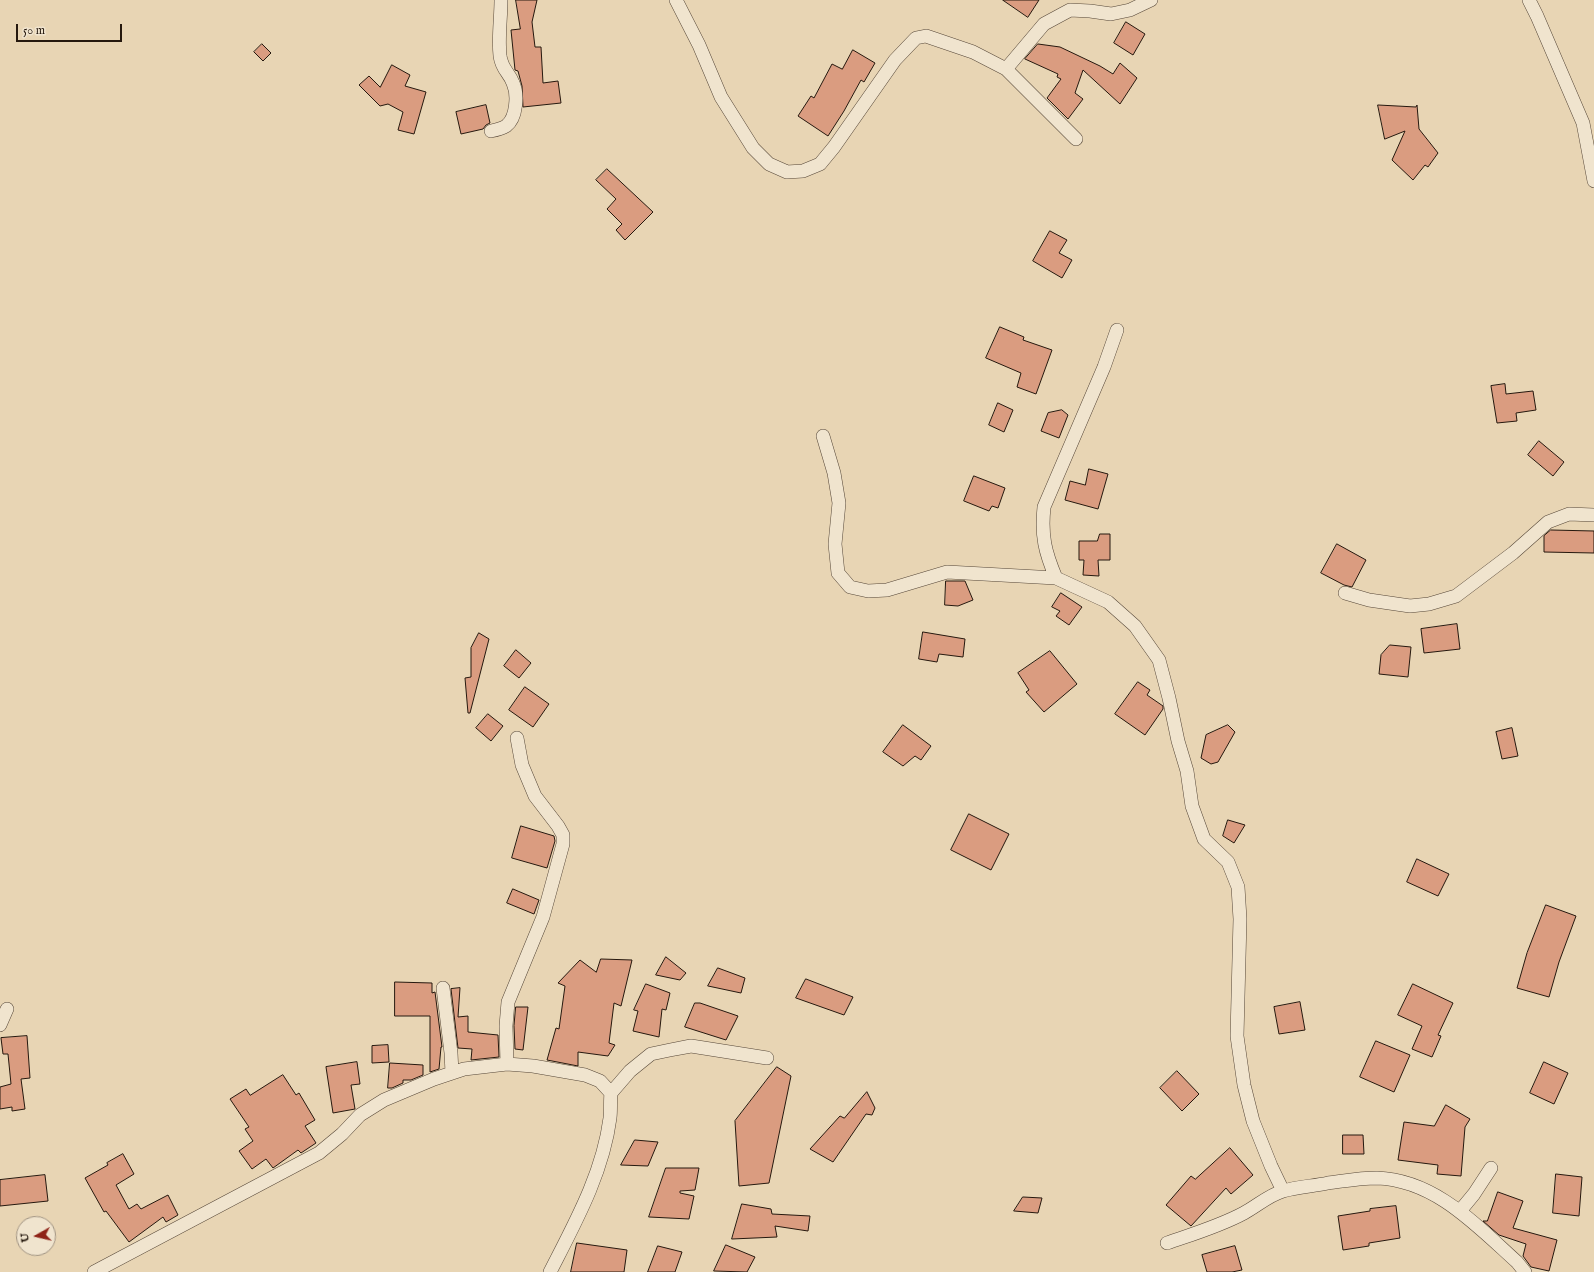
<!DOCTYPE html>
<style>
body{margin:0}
#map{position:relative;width:1594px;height:1272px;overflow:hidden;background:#e8d5b4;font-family:"IM FELL English",serif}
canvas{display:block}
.north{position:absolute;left:16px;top:1216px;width:40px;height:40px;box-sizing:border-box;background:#f0e4ce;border:1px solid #9f9281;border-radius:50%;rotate:262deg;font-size:11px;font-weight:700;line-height:16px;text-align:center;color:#25180e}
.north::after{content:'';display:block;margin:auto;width:14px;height:18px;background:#8f2418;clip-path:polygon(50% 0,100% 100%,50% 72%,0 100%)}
.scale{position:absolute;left:16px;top:24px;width:106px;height:18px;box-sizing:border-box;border:2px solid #25180e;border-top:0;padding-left:5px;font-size:12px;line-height:14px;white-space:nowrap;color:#25180e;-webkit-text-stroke:3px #f0e4ce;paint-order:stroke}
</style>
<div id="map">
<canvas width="1594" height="1272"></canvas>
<div class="north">U</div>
<div class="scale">50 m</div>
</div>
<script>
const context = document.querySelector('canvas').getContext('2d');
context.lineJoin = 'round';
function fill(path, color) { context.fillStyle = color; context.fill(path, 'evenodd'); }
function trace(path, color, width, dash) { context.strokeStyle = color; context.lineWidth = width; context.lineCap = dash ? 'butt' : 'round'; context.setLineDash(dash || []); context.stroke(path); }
const building = new Path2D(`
 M516 0H537L532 22 535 47H541L543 83 558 81 561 103 523 107 522 86 518 71 515 70 511 30 520 29Z
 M1003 0H1039L1028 17Z
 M1126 22 1145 34 1133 55 1114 43Z
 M262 44 271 53 263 61 254 52Z
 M1038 44 1060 47 1100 66 1113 74 1120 63 1137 78 1120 104 1083 70 1075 93 1083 99 1068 119 1047 98 1061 79 1057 77 1058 74 1025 59Z
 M853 50 875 63 864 82 861 80 844 111 828 136 798 116 811 96 814 98 832 64 842 69Z
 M392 65 410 75 405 86 426 92 414 134 398 130 403 112 388 104 380 106 359 85 369 76 380 87Z
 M486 105 490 123 486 125 483 129 461 134 456 112Z
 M1378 105 1416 107 1417 105 1419 129 1438 153 1428 167 1425 165 1413 180 1392 160 1405 131 1385 139Z
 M607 169 653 212 625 240 616 230 622 224 607 209 616 199 596 180Z
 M1050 231 1067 240 1059 253 1072 260 1062 278 1033 261Z
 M1000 327 1024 337 1023 340 1052 350 1036 394 1017 387 1021 373 986 358Z
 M1505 384 1506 394 1533 391 1536 410 1516 413 1517 421 1497 423 1491 386Z
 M998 403 1013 410 1004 432 989 425Z
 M1062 410 1068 415 1059 438 1041 431 1048 413Z
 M1539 441 1564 462 1553 476 1528 455Z
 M1089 469 1108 474 1098 509 1065 500 1070 481 1085 485Z
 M974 476 1005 488 998 508 992 506 989 511 964 501Z
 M1551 530 1594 531V553L1544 552V536Z
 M1100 534H1110V560H1098L1099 576 1083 575 1084 560H1079V541H1097Z
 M1337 544 1366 560 1352 587 1344 585 1321 573Z
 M946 581H965L973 600 958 606 945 605Z
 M1061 593 1082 607 1069 625 1056 616 1060 611 1052 607Z
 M1457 624 1460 649 1424 653 1421 629Z
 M923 632 965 639 963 657 939 654 937 662 919 659Z
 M479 633 489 639 470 713H468L465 678 471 677V648Z
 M1390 645 1411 647 1408 677 1379 674 1381 655Z
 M516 650 531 663 519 678 504 666Z
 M1050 651 1077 684 1044 712 1026 692 1029 690 1018 673Z
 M1138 682 1150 690 1147 695 1163 706V709L1145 735 1115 714Z
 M525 687 549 704 533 727 509 710Z
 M488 714 503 726 491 741 476 728Z
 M903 725 931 746 921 760 915 756 903 766 883 752Z
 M1228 725 1235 732 1218 762 1211 764 1201 758 1206 735Z
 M1512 728 1518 756 1502 759 1496 732Z
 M969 814 1009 834 991 870 951 850Z
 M1228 820 1245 825 1234 843 1223 836Z
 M521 826 554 836 555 841 547 868 512 858Z
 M1417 859 1449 874 1438 896 1407 882Z
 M513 889 539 900 534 914 507 903Z
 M1546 905 1576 916 1559 962 1549 997 1517 988 1527 953Z
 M666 957 686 973 680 980 656 975Z
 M601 959 632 960 621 1006 614 1003 609 1043 615 1045 608 1056 578 1052V1066L547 1060 556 1028 559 1029 565 986 558 983 580 960 596 972Z
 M718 968 745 978 741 993 708 986Z
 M806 979 853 997 844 1015 796 998Z
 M395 982 432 983V993L435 992 442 1047H441L439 1069 430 1072V1016H395Z
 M646 984 670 993 666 1010 662 1009 659 1037 633 1031 638 1011 634 1010Z
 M1413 984 1453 1003 1438 1035 1441 1036 1432 1057 1412 1049 1422 1026 1398 1015Z
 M460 988 458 1017 468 1016V1032L498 1035 499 1057 471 1060 472 1049 458 1048 451 989Z
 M1300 1002 1305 1030 1279 1034 1274 1007Z
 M695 1003H700L738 1016 726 1040 685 1027Z
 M516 1007H528L523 1050 515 1049 514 1026Z
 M27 1036 30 1078 21 1079 25 1109 12 1111V1107L0 1109V1087L11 1084 8 1054H3L1 1038Z
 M1376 1041 1410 1055 1394 1092 1360 1077Z
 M388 1045 389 1062 372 1063V1046Z
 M357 1062 360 1084 351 1085 355 1109 333 1113 326 1067Z
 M1544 1062 1568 1073 1554 1104 1530 1093Z
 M390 1063 423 1065V1075L411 1080H403V1083L392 1088H388Z
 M777 1067 791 1076 769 1183 739 1186 735 1121Z
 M1177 1071 1199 1094 1182 1111 1160 1088Z
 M283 1075 296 1095 299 1093 315 1120 305 1126 316 1143 301 1153 298 1150 273 1168 266 1159 252 1169 239 1151 253 1141 245 1129 249 1127 230 1099 246 1089 250 1095Z
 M867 1092 875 1108 872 1115 866 1114 833 1162 810 1149 840 1116 844 1118Z
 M1446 1105 1470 1119 1465 1127 1461 1176 1437 1174 1438 1165 1398 1160 1404 1122 1434 1126Z
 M1343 1135H1363L1364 1154H1343Z
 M635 1140 658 1142 648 1166 621 1165Z
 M1230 1148 1253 1175 1231 1194 1226 1188 1191 1226 1166 1205 1191 1176 1195 1179Z
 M123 1154 134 1174 116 1185 129 1209 137 1204 141 1209 168 1195 178 1215 166 1222 163 1217 129 1242 106 1211 104 1212 85 1178 108 1165 107 1163Z
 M666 1168H699L695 1190 680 1191V1193L694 1196 689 1219 649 1217Z
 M1556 1174 1582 1177 1579 1216 1553 1213Z
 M45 1175 48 1201 0 1206V1180Z
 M1498 1192 1523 1201 1513 1228 1557 1240 1549 1271 1531 1267 1523 1256 1526 1244 1499 1235 1483 1221H1487Z
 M1023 1197 1042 1198 1038 1213 1014 1211Z
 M742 1204 771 1209 772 1214 810 1216 808 1231 775 1226 777 1237 732 1239Z
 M1396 1206 1400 1238 1369 1243V1246L1343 1250 1338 1216 1370 1211V1209Z
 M577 1243 627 1250 624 1272H571Z
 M726 1245 755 1257 747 1272 714 1271Z
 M658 1246 682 1252 675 1272H648Z
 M1235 1246 1242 1270 1232 1272H1207L1202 1255Z`);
const minor = new Path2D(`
 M676 0 699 45 721 97 753 148 769 164 787 172 803 171 820 164 834 147 895 60 916 38 926 36 973 52 1006 69 1044 24 1070 10 1090 11 1111 14 1130 10 1151 0
 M1529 0 1537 16 1583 123 1594 181
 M1006 69 1076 139
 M491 131C496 130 501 129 506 126 517 118 518 94 513 83 509 72 502 70 500 56 498 38 501 18 501 0
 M823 436 834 473 839 503 835 544 838 573 850 587 868 591 887 590 947 572 1056 578 1108 602 1135 626 1159 660 1169 698 1178 741 1187 771 1192 806 1204 839 1228 862 1238 887 1240 919 1237 1036 1244 1085 1253 1121 1271 1166 1283 1191
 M1056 578C1045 552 1041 536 1044 507L1104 367 1117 330
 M1345 593 1369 600 1410 606 1429 604 1456 596 1513 553 1548 522 1569 514 1594 515
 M443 988 451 1053 452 1073
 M0 1025 7 1009
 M507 1064 506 1026 508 1002 543 917 563 844V835L558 826 535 796 522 765 517 738
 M611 1093 630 1071 651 1054 670 1050 691 1046 767 1058
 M1460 1211 1474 1194 1491 1168
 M1167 1243C1193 1234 1220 1226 1244 1213 1257 1206 1269 1195 1283 1191 1297 1187 1314 1186 1328 1183 1344 1181 1360 1178 1377 1178 1435 1180 1476 1225 1517 1262L1525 1272
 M94 1272 319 1153 342 1134 360 1115 384 1100 434 1079 464 1069 507 1064 533 1066 585 1075 600 1081 611 1093C610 1101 611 1110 610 1118 603 1173 575 1223 550 1272`);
fill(building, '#da9c80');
trace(building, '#25180e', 1);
trace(minor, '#564738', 14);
trace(minor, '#f0e4ce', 13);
</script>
